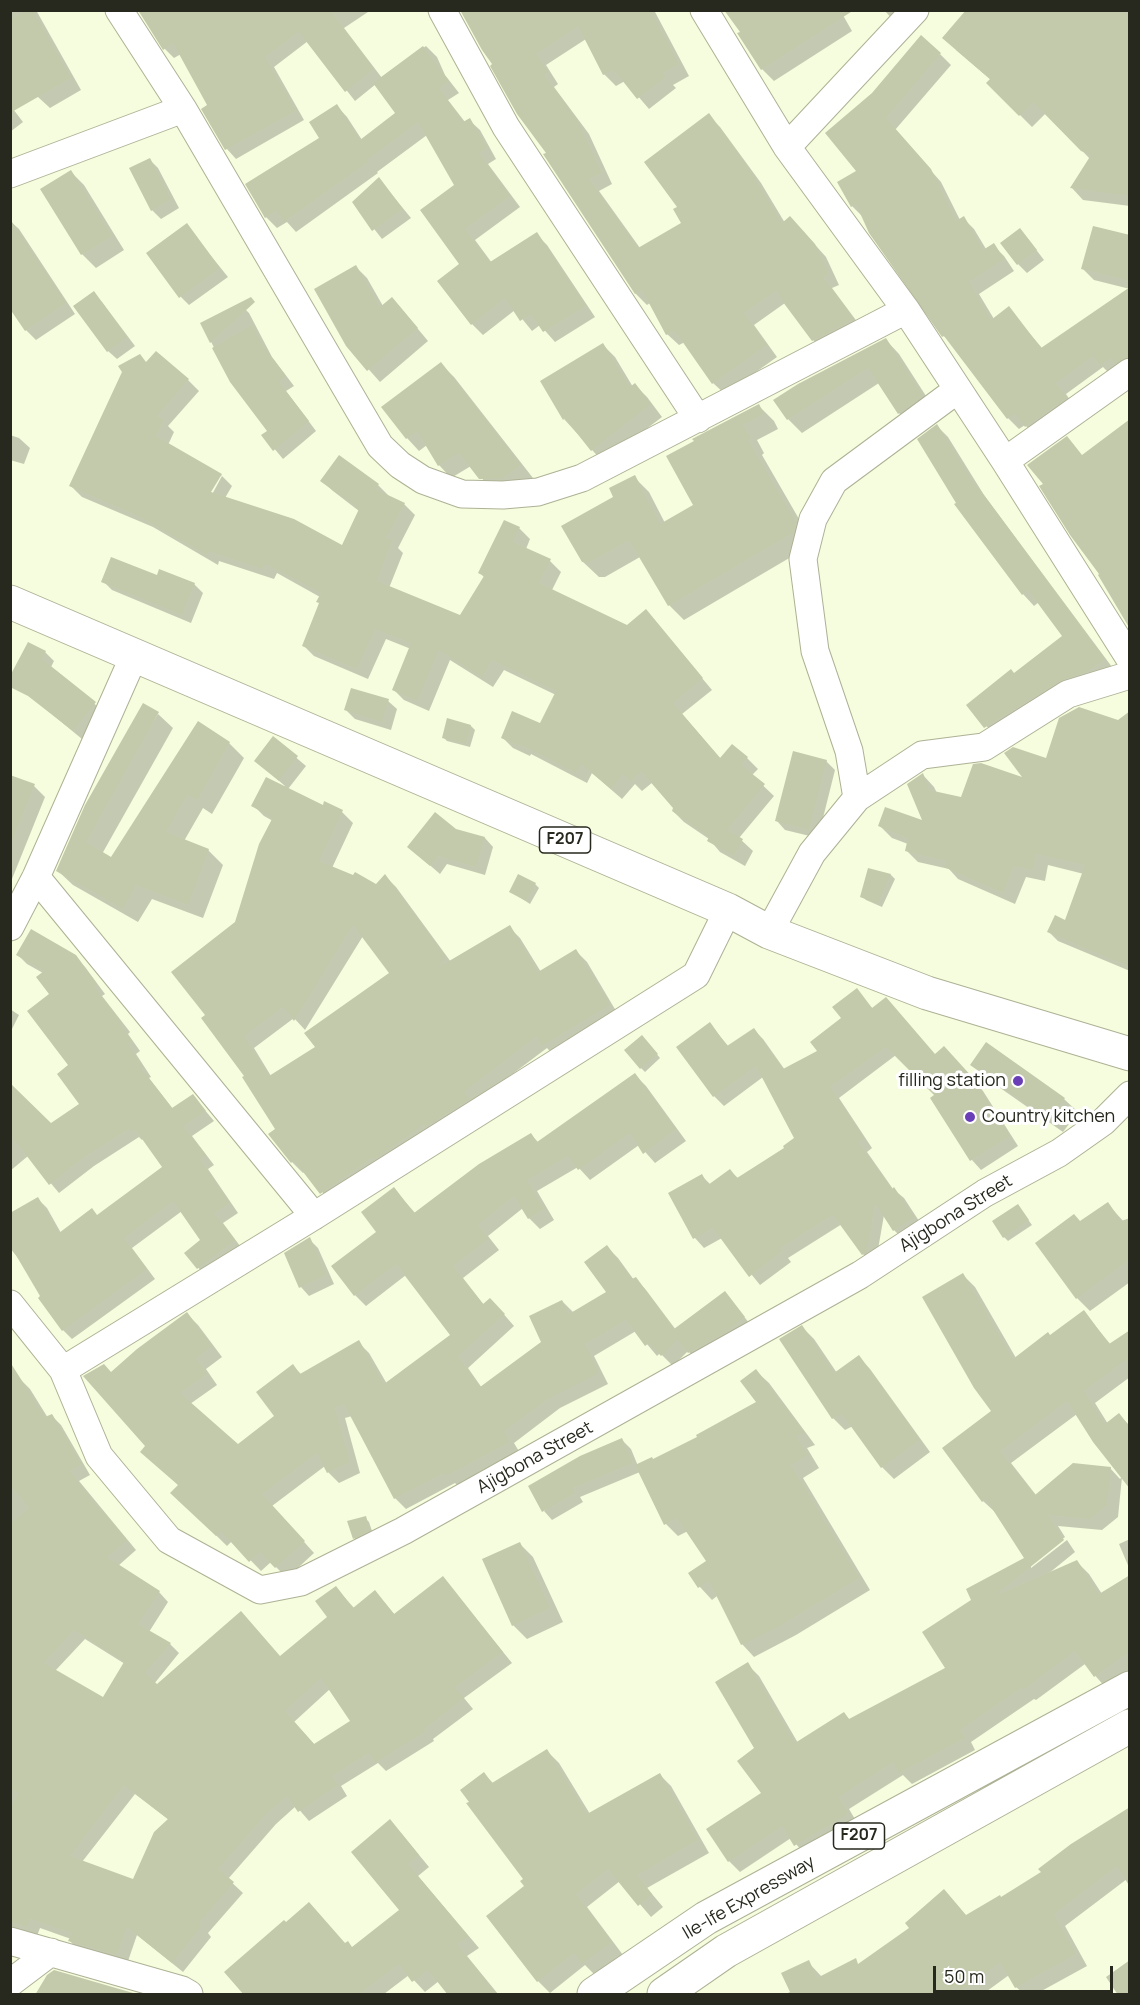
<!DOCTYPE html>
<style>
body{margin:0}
#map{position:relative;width:1140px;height:2005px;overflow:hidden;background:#f6fcde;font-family:Manrope,sans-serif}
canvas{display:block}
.frame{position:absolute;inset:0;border:12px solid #27291e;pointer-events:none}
.scale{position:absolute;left:933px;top:1966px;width:180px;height:27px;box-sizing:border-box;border:3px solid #27291e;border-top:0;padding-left:8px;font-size:18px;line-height:21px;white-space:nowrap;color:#27291e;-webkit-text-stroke:4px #fff;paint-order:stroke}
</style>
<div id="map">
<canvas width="1140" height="2005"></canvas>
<div class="frame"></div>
<div class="scale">50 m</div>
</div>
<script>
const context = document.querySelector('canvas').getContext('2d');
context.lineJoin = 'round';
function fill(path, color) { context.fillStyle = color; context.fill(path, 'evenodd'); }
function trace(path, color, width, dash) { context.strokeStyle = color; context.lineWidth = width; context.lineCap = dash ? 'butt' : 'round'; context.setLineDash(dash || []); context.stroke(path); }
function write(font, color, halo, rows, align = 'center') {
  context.font = font + ' Manrope,sans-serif'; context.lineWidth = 6; context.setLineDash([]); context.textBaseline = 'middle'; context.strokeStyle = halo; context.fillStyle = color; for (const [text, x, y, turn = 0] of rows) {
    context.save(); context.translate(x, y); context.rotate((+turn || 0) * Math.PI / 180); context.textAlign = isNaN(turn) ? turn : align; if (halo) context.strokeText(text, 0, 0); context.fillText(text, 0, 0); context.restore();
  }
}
const shadow = new Path2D(`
 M10 10H36L81 90 50 108 38 97 10 48Z
 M138 10H371L344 28 382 78 426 46 437 57 445 75 459 93 448 100 465 122 469 120 480 130 496 159 488 164 520 207 475 240 492 263 536 234 547 245 595 317 555 342 540 325 532 331 515 310 483 335 472 324 461 264 456 186 427 135 377 172 378 173 296 232 287 222 277 228 266 217 247 184 321 138 337 106 347 117 362 140 398 114 376 84 355 101 308 41 274 67 304 120 236 159 227 149 203 109 209 106 181 54 174 58 165 49Z
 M462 10H654L689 76 673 85 676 88 649 109 625 81 616 86 604 74 586 39 546 65 558 84 554 87 589 134 612 184 599 191 640 248 683 223 680 207 708 115 720 127 761 183 785 223 801 229 826 257 839 285 832 288 864 331 824 351 813 340 785 303 754 325 777 357 725 394 713 383 685 342 679 345 667 334 650 303 647 305 636 294 545 155 548 154Z
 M840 10 852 31 774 81 762 69 742 32Z
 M884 10H921L896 23Z
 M1130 23V206L1083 200 1072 188 1090 159 1046 113 1032 127 988 83 991 80 956 50Z
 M940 54 951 65 895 130 941 182 960 220 963 218 974 229 986 249 993 245 1004 256 1014 271 979 294 994 319 1008 308 1042 348 1130 341V372L1112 376 1103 367 1066 394 1076 409 1037 437 1025 425 1019 429 1008 418 955 346 944 336 863 217 852 206 859 171 827 133Z
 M10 105 23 122 10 132Z
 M149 159 158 168 179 208 161 219 152 210 131 169Z
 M71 172 84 185 124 250 96 268 82 254Z
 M379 179 411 218 382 239 354 203Z
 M10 221 19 229 75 314 36 340 26 330Z
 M186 225 228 277 189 305 181 297Z
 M1130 236V289L1094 280 1083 269Z
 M1028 239 1044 260 1027 273 1018 264Z
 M356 267 367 278 383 306 403 311 428 341 380 382 347 345Z
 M93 293 102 302 135 346 117 359 108 351Z
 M240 304 249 313 272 357 294 386 286 391 316 431 283 459 263 435 269 431 231 381 202 324Z
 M886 340 899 354 935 410 912 427 899 413 879 383 802 433 788 419Z
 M603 345 615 357 633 387 635 385 647 397 662 417 603 462 564 419Z
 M147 363 188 380 199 391 168 426 174 432 168 445 222 476H219L206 498 209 500 222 476 232 486 225 498 343 547 359 511 333 491 322 481 378 485 389 496 404 504 415 515 398 548 403 553 389 588 460 617 485 578 479 572 519 528 530 539 526 549 550 561 561 572 552 590 627 626 646 611 712 690 682 714 721 759 747 758 758 769 752 775 774 796 739 838 753 851 745 866 720 852 709 839 684 822 673 811 675 808 653 782 642 791 635 784 622 799 592 773 587 783 531 754 530 756 513 748 502 737 540 725 556 695 504 670 493 687 450 660 429 711 404 700 393 689 411 649 386 639 368 679 314 656 303 645 321 604 320 597 277 573 274 579 219 561 218 565 153 527 82 497 71 486Z
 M441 364 454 377 533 478 515 491H493L471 466 451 478 439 465 427 445 419 451 407 438Z
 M759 406 774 421 778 429 757 440 764 453 762 455 810 538 808 547 684 620 669 605 640 557 605 577H599L583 562 615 497 634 477 649 492 665 523 695 505 668 457Z
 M937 426 948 437 984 495 1115 671 997 738 968 705 1014 674 1065 636 1039 602 1034 606 1023 594 957 504Z
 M10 435 19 438 30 448 24 464 10 460Z
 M158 577 194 584 203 593 191 623 112 590 103 581Z
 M45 652 54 661 51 667 104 712 82 739 20 688Z
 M388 701 397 709 391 730 355 719 346 710Z
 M158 714 173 728 102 854 111 859 229 743 244 758 212 814 203 808 184 841 208 850 223 865 203 918 152 899 138 922 73 885 58 871Z
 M1118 721 1084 874 1048 865 1045 881 1026 877 1015 904 958 879 949 869 918 862 906 850 908 844 892 838 880 826 924 823 923 775 934 787 937 793 962 799 1026 780 1047 760Z
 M471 726 475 730 470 747 447 741 443 737Z
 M273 738 306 766 288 789 323 807 342 812 353 823 332 868 377 886 385 876 396 887 451 962 509 927 520 938 541 972 576 951 587 962 619 1016 554 1056 547 1048 474 1103 332 1204 305 1171 303 1173 292 1162 277 1129 207 1015 236 923 273 821 264 816 253 805 285 786 256 761ZM363 936 391 973 317 1047 271 1076 254 1048 294 1018 305 1030Z
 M826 761 835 770 818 838 785 830 777 821Z
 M10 776 34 786 45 797 10 884Z
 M455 830 485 838 493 847 485 875 447 864 440 874 409 847Z
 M869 870 891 875 895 879 882 907 866 900 862 896Z
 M535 884 539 888 530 904 510 891Z
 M1049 932 1130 949V971L1058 941Z
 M18 955 75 957 85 967 105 994 102 996 130 1032 128 1034 140 1051 136 1054 151 1077 149 1078 173 1109 193 1096 214 1121 192 1136 214 1165 208 1169 238 1213 223 1223 243 1250 207 1278 186 1253 202 1240 182 1211 132 1248 155 1279 72 1339 63 1330 22 1263 10 1248V1215L38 1199 47 1208 61 1233 98 1216 164 1167 143 1139 142 1140 139 1137 94 1166 59 1193 28 1156 10 1171V1085L51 1125 81 1104 51 995 43 973 27 964Z
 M856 990 873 1009 935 1056 954 1058 983 1091 1018 1146 981 1170 972 1160 932 1098 936 1095 896 1055 839 1098 872 1148 867 1152 893 1189 904 1198 923 1227 904 1240 894 1230 884 1215 876 1261 873 1264 863 1254 842 1224 788 1258 791 1262 760 1285 722 1238 704 1248 695 1238 670 1193 702 1176 711 1185 730 1171 738 1178 787 1148 796 1138 763 1077 724 1106 714 1096 710 1024 729 1047 754 1030 763 1039 785 1070 819 1052 843 1018Z
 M10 1009 19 1015 11 1031H10Z
 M646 1041 660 1058 645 1072 641 1068Z
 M972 1064 1064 1099 1078 1112 1063 1132 986 1078Z
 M635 1075 646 1086 686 1141 655 1163 639 1145 590 1180 578 1167 537 1191 554 1220 540 1229 529 1218 523 1208 488 1236 499 1250 463 1278 484 1305 501 1311 514 1326 468 1368 482 1388 543 1342 562 1301 573 1312 608 1293 607 1247 618 1258 634 1280 636 1279 646 1290 676 1330 725 1293 754 1329 700 1363 688 1351 673 1366 660 1353 657 1356 636 1331 594 1356 608 1384 560 1408 514 1443 520 1453 458 1486 455 1483 406 1509 395 1498 352 1416 345 1418 360 1473 339 1483 328 1472 325 1466 272 1506 314 1553 287 1578 271 1562 261 1571 232 1541 227 1546 183 1503 179 1486 147 1446 112 1374 187 1314 198 1325 222 1357 206 1369 217 1385 190 1404 238 1446 276 1417 293 1366 302 1375 358 1342 369 1353 387 1384 452 1335 406 1275 366 1306 355 1295 394 1189 416 1214 531 1135 539 1143Z
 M1107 1203 1124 1222 1130 1220V1282L1090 1311 1077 1298 1081 1222Z
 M1021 1210 1032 1225 1008 1241 1004 1237Z
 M309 1239 318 1248 334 1284 309 1296 301 1287Z
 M963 1275 975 1287 1016 1358 1051 1337 1084 1312 1111 1345 1130 1348V1377L1095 1403 1108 1424 1119 1415 1130 1426V1487L1122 1477 1118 1517 1102 1530 1058 1526 1065 1537 1031 1564V1568L1067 1540 1075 1552 1048 1574 1077 1562 1089 1574 1102 1594 1130 1576V1671L1106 1688 1085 1664 1036 1700 1034 1699 971 1742 975 1750 912 1784 903 1775 849 1809 859 1826 807 1857 791 1838 740 1872 729 1861 763 1793 756 1749 747 1664 759 1676 798 1743 844 1714 850 1720 947 1668 973 1600 1026 1559 995 1512 983 1501 993 1411ZM1077 1414 1122 1477 1120 1479 1110 1468 1036 1495 1011 1463Z
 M802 1327 814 1339 837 1373 859 1357 870 1369 930 1452 894 1479 882 1467 853 1426 845 1430 833 1418Z
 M756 1371 769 1383 815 1445 807 1448 819 1468 803 1478 870 1590 796 1635 754 1657 742 1644 717 1596 712 1600 700 1587 690 1573 708 1561 688 1531 678 1536 666 1524 640 1472 580 1497 583 1502 552 1520 544 1511 622 1440 631 1449 638 1466 654 1460 699 1437 758 1403Z
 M20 1379 30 1389 48 1418 51 1415 61 1425 90 1475 79 1481 136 1550 118 1566 159 1592 168 1602 149 1632 170 1644 179 1653 154 1684 157 1686 281 1658 329 1617 336 1588 355 1609 384 1602 395 1615 443 1578 512 1663 464 1698 473 1709 433 1739 434 1741 386 1771 378 1763 341 1786 347 1796 309 1821 296 1806 276 1824 228 1879 243 1893 208 1933 211 1937 183 1972 137 1935 127 1964 79 1951 70 1941 71 1939 40 1928 37 1936 10 1927V1385ZM85 1639 125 1664 104 1699 55 1671ZM330 1689 352 1722 315 1745 294 1722ZM135 1794 169 1820 134 1881 82 1862Z
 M365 1518 369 1522 373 1534 358 1542 354 1538Z
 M1130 1539V1570L1119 1544Z
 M520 1544 533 1557 563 1622 527 1639 513 1625Z
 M547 1751 559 1763 590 1814 659 1774 671 1786 709 1853 647 1888 663 1907 651 1917 620 1881 587 1907 623 1955 595 1975 585 1965 550 1993 538 1981 525 1879 484 1774 494 1784Z
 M1130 1809 1127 1879 1065 1926 1087 1966 1036 1994H1024L1016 1987 1009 1975 983 1994H888L967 1916 1002 1899 1043 1873Z
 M401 1833 429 1867 418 1876 479 1948 467 1956 498 1994H450L439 1981 425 1992 409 1975 384 1994H246L286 1924 309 1904 346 1945 353 1948 402 1910Z
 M808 1962 822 1977 793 1994Z`);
const building = new Path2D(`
 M27 10H33L71 78 10 113V20Z
 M138 10H330L374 69 345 92 299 32 265 57 296 111 225 150 201 109 207 105 173 43 163 50Z
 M460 10 651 11 679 64 663 73 666 77 637 99 614 70 603 75 578 26 536 54 548 72 544 75 578 121 602 173 589 179 638 248 681 223 673 209 677 207 644 162 709 113 750 170 782 223 790 216 815 244 829 274 823 277 854 319 812 341 783 302 777 290 744 313 767 345 712 384 675 331 666 335 642 290 635 294 543 154 546 153 517 114 490 66 492 64 482 50Z
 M724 10H854L761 70 737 33 740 32Z
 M966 10H1130V196L1070 188 1091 155 1081 151 1033 102 1019 116 986 83 990 79 942 38Z
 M921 35 941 53 886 118 931 169 956 221 964 216 983 250 994 243 1004 259 969 282 991 320 1009 306 1041 348 1130 287V356L1115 364 1111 358 1100 366 1093 356 1056 383 1067 398 1025 427 1015 413 1007 419 944 336 942 337 869 233 856 204 851 207 837 182 856 171 825 133 872 93Z
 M423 46 449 81 439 88 463 122 470 118 487 148 479 153 510 196 465 229 490 262 537 232 586 306 543 332 531 314 520 321 505 298 471 325 437 281 459 264 420 210 454 185 418 122 367 160 368 162 284 222 276 211 265 218 245 184 319 138 309 122 337 104 360 140 395 113 373 83Z
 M150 158 171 199 151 211 129 168Z
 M71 170 112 236 81 255 40 189Z
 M379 177 403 209 372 231 352 202Z
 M10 219 66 303 25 331 10 309Z
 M187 223 220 268 179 298 146 253Z
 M1093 226 1130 235V281L1081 269Z
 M1020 228 1037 250 1017 265 1000 243Z
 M356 265 380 307 392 297 418 328 367 371 346 346 314 289Z
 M94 291 127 337 107 352 73 306Z
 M251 297 255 302 210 343 200 323Z
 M252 325 264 347 286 376 279 382 309 421 273 451 261 435 267 431 230 382 212 348Z
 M886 338 923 396 898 414 868 368 787 420 773 400 798 384Z
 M603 343 630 387 635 383 651 404 591 451 565 418 563 420 540 381Z
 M156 351 189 379 157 416 164 420 156 436 222 474 211 492 294 519 342 545 359 509 320 481 339 455 379 484 375 489 405 503 386 538 392 540 377 581 460 615 484 576 478 573 504 520 520 527 513 542 551 559 539 583 627 625 646 609 703 678 673 703 720 758 732 744 748 757 741 765 765 784 727 830 743 839 734 856 707 841 709 837 672 811 673 808 641 771 631 782 623 774 611 789 581 764 576 773 520 744 519 746 501 738 512 711 540 723 556 691 492 660 482 677 439 650 417 701 392 690 411 643 375 629 357 669 302 646 319 603 316 602 321 593 266 564 263 569 208 551 207 555 140 517 69 486 122 372 118 366 140 354 146 362Z
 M441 362 521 465 502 479H479L459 453 438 466 417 431 406 439 381 407Z
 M759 404 764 414 743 425 751 438 748 440 796 522 794 532 668 606 629 540 590 562H582L561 526 613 497 609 488 635 475 660 524 693 505 666 456 694 441 692 439Z
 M1130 419V629L1098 575 1099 574 1070 535 1039 486 1043 484 1027 465 1067 436 1082 455Z
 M937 424 977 488 978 487 1105 659 1087 672 1060 681 984 728 966 705 1011 669 1014 673 1062 636 1028 590 1022 595 954 504 956 503 917 439Z
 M111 557 157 575 159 569 195 583 182 615 101 582Z
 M28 642 46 651 42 659 96 702 73 731 28 696 10 687V676Z
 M351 688 389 699 382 722 344 710Z
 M143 703 159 712 86 842 111 857 198 721 230 742 197 800 187 795 166 832 209 849 188 905 136 885 123 909 56 871 85 805Z
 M1079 707 1118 720 1130 711V967L1047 932 1055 915 1065 920 1085 865 1036 854 1033 870 1014 866 1003 893 944 867 947 861 905 851 908 838 878 826 885 807 922 820 907 784 923 773 929 790 961 797 973 764 981 763 1022 777 1004 753 1013 747 1046 758 1059 718Z
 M447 718 471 725 466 744 442 738Z
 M273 736 298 756 279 781 254 761Z
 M793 751 827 760 809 830 775 821Z
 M10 775 35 784 11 843H10Z
 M266 777 323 805 324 801 343 810 319 861 353 875 355 872 376 884 385 874 446 957 439 967 510 925 538 972 576 949 610 1005 542 1046 537 1036 464 1092 470 1099 427 1126 425 1124 382 1154 374 1159 373 1157 320 1194 294 1160 291 1163 268 1134 275 1129 242 1077 244 1076 201 1018 205 1015 171 972 235 922 259 844 272 819 269 818 270 816 251 806ZM353 925 389 973 304 1033 315 1047 269 1076 244 1036 283 1007 294 1021Z
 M435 812 456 829 485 837 476 867 438 856 430 866 407 847Z
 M868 868 891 874 878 904 860 897Z
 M518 874 536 883 526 901 509 892Z
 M31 929 76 955 97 984 94 986 121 1022 120 1024 132 1041 128 1044 143 1067 141 1068 172 1108 193 1094 206 1111 183 1126 206 1155 200 1159 230 1203 214 1213 235 1240 197 1269 184 1253 200 1240 173 1201 124 1238 147 1269 62 1331 38 1298 40 1296 10 1245V1213L38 1197 59 1233 92 1208 97 1215 162 1167 135 1129 131 1132 129 1129 84 1157 49 1185 10 1134V1083L51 1123 79 1104 57 1074 68 1065 27 1011 49 994 36 977 44 971 16 955Z
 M857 988 872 1008 886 997 935 1054 944 1046 974 1079 1010 1136 970 1161 930 1098 934 1095 886 1047 830 1087 864 1138 858 1142 892 1189 894 1187 914 1217 893 1231 875 1203 867 1252 862 1255 833 1215 780 1248 782 1251 749 1277 713 1228 693 1239 668 1193 702 1174 708 1185 730 1169 737 1178 784 1148 783 1146 794 1138 756 1066 713 1097 676 1047 710 1022 727 1046 754 1028 783 1069 817 1051 810 1042 841 1018 832 1007Z
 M642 1035 658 1054 640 1069 624 1050Z
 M986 1042 1065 1098 1049 1120 970 1065Z
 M635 1073 676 1129 643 1154 630 1133 578 1170 568 1156 527 1180 544 1209 528 1219 514 1196 478 1225 489 1239 453 1266 483 1304 490 1298 505 1314 458 1356 480 1387 541 1342 529 1316 562 1300 569 1314 606 1292 584 1262 607 1245 632 1279 636 1277 674 1329 725 1291 745 1317 723 1334 688 1353 678 1340 661 1356 649 1343 645 1346 626 1320 585 1344 599 1373 549 1398 504 1431 510 1442 446 1476 444 1473 394 1499 344 1404 335 1408 350 1462 327 1473 317 1453 262 1494 305 1541 275 1568 260 1552 249 1562 221 1531 216 1536 170 1493 178 1485 140 1452 145 1446 83 1376 104 1364 111 1372 137 1349 187 1312 212 1346 196 1358 207 1374 180 1393 238 1444 274 1416 256 1392 293 1364 300 1374 359 1340 384 1384 450 1335 396 1264 354 1296 331 1266 376 1232 361 1212 394 1187 414 1213 479 1164 531 1133 537 1142Z
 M1108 1202 1121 1221 1130 1218V1259L1076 1299 1035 1243 1074 1214 1080 1221Z
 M1018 1204 1029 1220 1003 1238 992 1221Z
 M310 1237 326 1275 299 1288 284 1253Z
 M963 1273 1013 1359 1048 1332 1050 1335 1084 1310 1109 1344 1130 1330V1357L1084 1391 1105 1424 1119 1413 1130 1427V1489L1093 1442 1067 1401 1000 1451 1035 1495 1073 1463 1111 1467 1107 1505 1090 1519 1048 1515 1064 1540 999 1592 1000 1594 1077 1560 1099 1594 1130 1575V1651L1094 1677 1075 1651 1023 1690 1021 1688 960 1730 965 1738 899 1773 893 1762 839 1797 848 1814 794 1846 782 1826 728 1862 706 1829 761 1793 737 1761 754 1748 715 1682 748 1662 795 1743 844 1712 849 1719 945 1668 922 1632 971 1600 966 1589 1024 1558 986 1499 982 1502 942 1448 991 1411 974 1388 922 1297Z
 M802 1325 834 1373 859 1355 920 1440 881 1468 842 1414 832 1419 779 1339Z
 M10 1362 45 1417 52 1414 82 1464 70 1471 100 1510 101 1509 127 1540 107 1557 160 1591 138 1624 171 1643 145 1673 157 1684 241 1611 280 1656 327 1617 315 1601 336 1586 353 1608 375 1590 394 1614 443 1576 503 1652 455 1687 464 1698 424 1729 426 1731 375 1763 369 1753 332 1776 338 1785 298 1812 287 1796 266 1814 218 1869 234 1882 199 1923 202 1926 172 1963 127 1927 117 1955 68 1941 72 1933 30 1919 27 1927 10 1922V1807L19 1793 10 1787V1524L29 1508 10 1484ZM74 1630 124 1662 103 1697 44 1663ZM321 1678 350 1721 314 1744 285 1711ZM124 1785 168 1819 154 1832 133 1879 70 1856Z
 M756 1369 804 1432 796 1436 808 1455 791 1465 859 1578 783 1624 741 1645 709 1581 698 1588 688 1573 706 1561 677 1518 664 1525 635 1465 652 1457 653 1459 697 1437 696 1435 756 1402 740 1381Z
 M622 1438 633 1463 573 1488 575 1493 542 1512 528 1486 580 1456Z
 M366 1516 370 1530 353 1539 347 1521Z
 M520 1542 550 1608 512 1626 482 1559Z
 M547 1749 587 1814 660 1773 698 1840 637 1875 652 1894 638 1906 608 1869 576 1894 612 1942 582 1964 574 1953 537 1982 486 1916 524 1886 520 1881 523 1879 466 1803 469 1802 460 1790 484 1772 492 1783Z
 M1130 1807V1887L1117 1866 1054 1914 1076 1954 1015 1988 1000 1962 960 1992 956 1986 945 1995H784L790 1992 781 1973 809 1960 817 1978 856 1958 858 1964 909 1928 905 1923 944 1889 966 1915 1000 1895 1001 1897 1041 1872 1038 1869 1071 1844Z
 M390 1819 419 1855 408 1864 469 1937 457 1944 497 1995H448L428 1970 412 1982 399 1964 358 1995H244L224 1972 284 1920 286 1922 309 1902 345 1943 348 1941 352 1947 399 1910 351 1852Z
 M1130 1960V1995H1118L1106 1977Z
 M54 1970 140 1995H35L47 1975Z`);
const street = new Path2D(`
 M119 10 183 109 380 446 400 465 423 480 462 494 503 495 538 492 582 478 906 310
 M442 10 506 127 698 419
 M704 10 787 147 906 310 1005 461 1130 659
 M787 147 915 10
 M10 174 183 109
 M1005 461 1130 372
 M857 798 849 751 815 651 803 559 813 519 834 481 957 390
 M36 877 314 1216
 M10 927 36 877 134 656
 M769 932 812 853 857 798 922 755 984 747 1068 694 1130 675
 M10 1304 63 1370 99 1456 169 1540 260 1590 301 1582 403 1531 860 1275 985 1193 1059 1153 1103 1122 1130 1095
 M63 1370 314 1216 696 975 728 910
 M10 1941 182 1990 189 1994
 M10 1983 51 1952`);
const primary = new Path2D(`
 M10 602 728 910 769 932 927 993 1130 1054
 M594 1994 706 1918 1130 1688
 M664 1994 726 1951 1130 1726`);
const markers = [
 [1018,1081,6,"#6a3eb6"],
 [970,1117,6,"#6a3eb6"]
];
const shields = [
 [565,840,51],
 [859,1836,51]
];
const shieldNames = [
 ["F207",565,840],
 ["F207",859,1836]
];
const poiNames = [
 ["filling station",1006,1081],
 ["Country kitchen",982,1117,"left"]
];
const streetNames = [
 ["Ajigbona Street",956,1214,-32],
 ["Ajigbona Street",535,1458,-29],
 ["Ile-Ife Expressway",749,1898,-30]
];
fill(shadow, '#0003');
fill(building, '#c3c9ab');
trace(street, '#adb295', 29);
trace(primary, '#adb295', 35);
trace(street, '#fff', 27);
trace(primary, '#fff', 33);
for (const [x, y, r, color] of markers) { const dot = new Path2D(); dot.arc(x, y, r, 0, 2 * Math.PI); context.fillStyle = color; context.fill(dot); trace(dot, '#fff', 2); }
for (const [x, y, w] of shields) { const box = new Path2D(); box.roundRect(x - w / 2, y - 13, w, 26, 4.5); context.fillStyle = '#fff'; context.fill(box); trace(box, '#27291e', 1.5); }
write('bold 16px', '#27291e', null, shieldNames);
write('18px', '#27291e', '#fff', poiNames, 'right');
write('18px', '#27291e', '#fff', streetNames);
</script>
